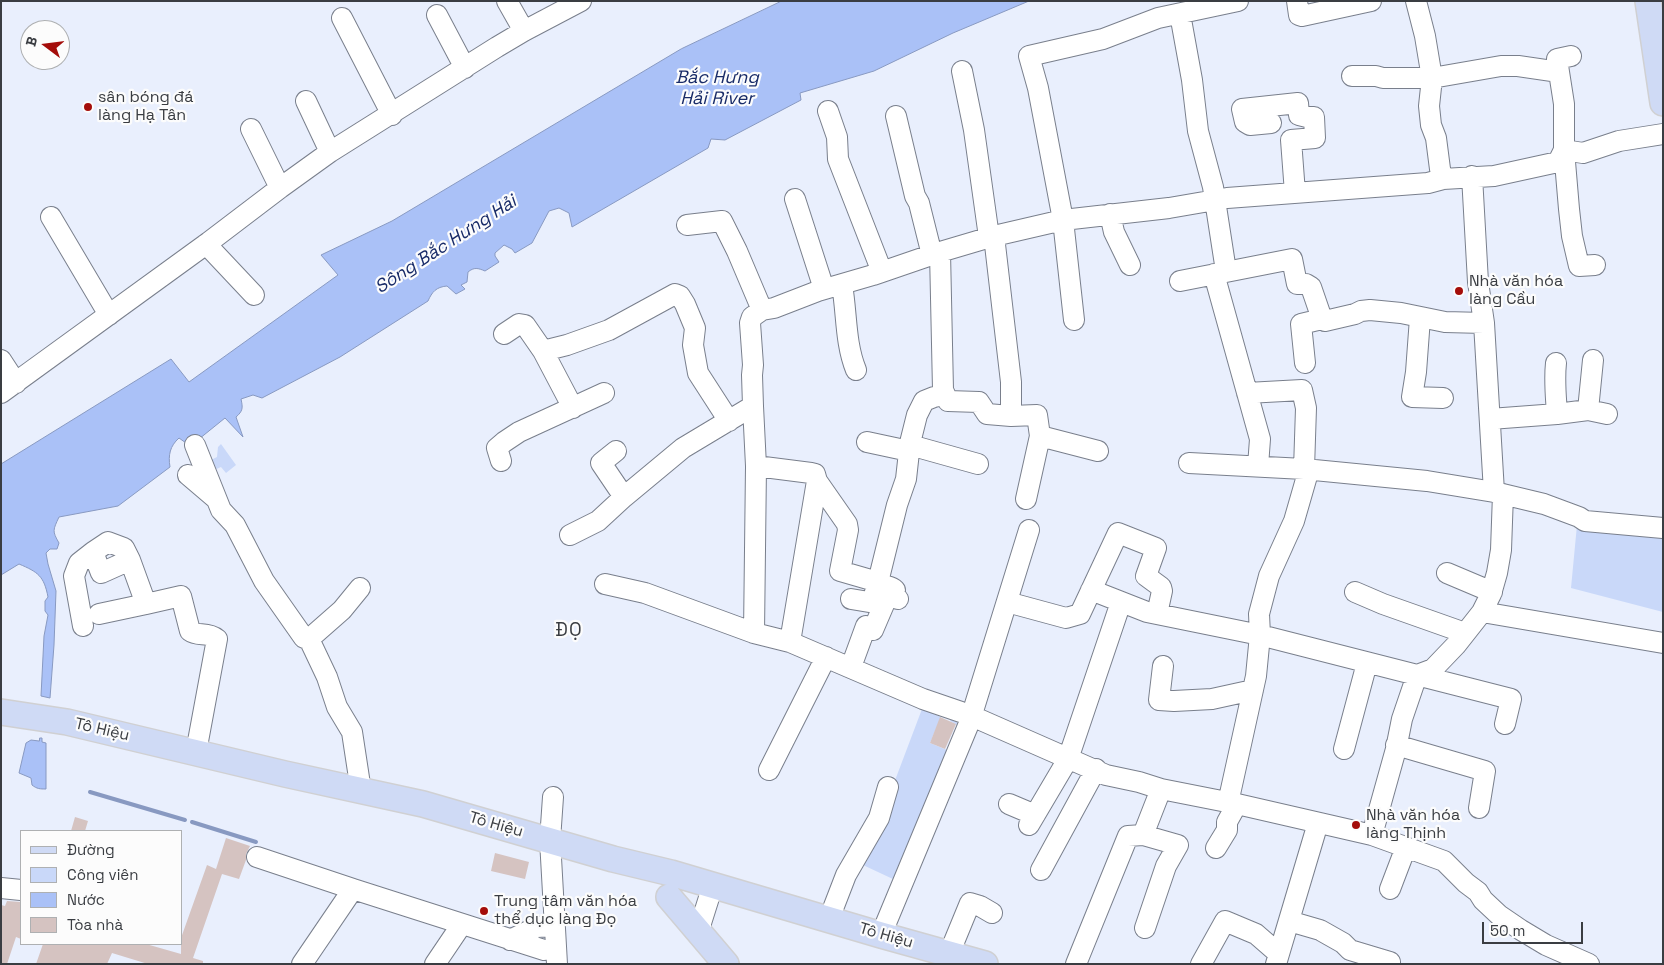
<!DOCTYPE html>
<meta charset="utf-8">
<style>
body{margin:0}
#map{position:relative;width:1664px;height:965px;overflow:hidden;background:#e9effd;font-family:"Space Grotesk",sans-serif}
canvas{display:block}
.frame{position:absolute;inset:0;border:2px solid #3a3d42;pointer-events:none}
.legend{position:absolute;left:20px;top:830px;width:162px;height:115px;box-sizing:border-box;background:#fcfcfc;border:1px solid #aeb0b2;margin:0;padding:6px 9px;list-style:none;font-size:15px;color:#3a3d42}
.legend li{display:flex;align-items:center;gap:10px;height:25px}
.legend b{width:25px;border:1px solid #aeb0b2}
.north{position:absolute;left:20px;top:20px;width:50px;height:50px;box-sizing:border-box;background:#fcfcfc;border:1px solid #aeb0b2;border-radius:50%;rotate:285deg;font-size:14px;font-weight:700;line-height:20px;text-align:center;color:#3a3d42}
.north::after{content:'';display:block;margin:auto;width:18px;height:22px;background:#a40d0a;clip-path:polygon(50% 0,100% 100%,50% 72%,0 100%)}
.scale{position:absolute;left:1482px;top:922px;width:101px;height:22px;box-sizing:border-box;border:2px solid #3a3d42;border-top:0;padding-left:6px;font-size:15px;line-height:18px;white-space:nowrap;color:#3a3d42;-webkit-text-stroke:4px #fcfcfc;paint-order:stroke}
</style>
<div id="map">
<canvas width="1664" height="965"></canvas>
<div class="frame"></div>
<ul class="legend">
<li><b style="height:6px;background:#cfdaf5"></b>Đường</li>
<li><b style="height:14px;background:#c9d8f9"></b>Công viên</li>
<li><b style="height:14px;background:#aac1f7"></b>Nước</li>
<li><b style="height:14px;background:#d5c3c1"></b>Tòa nhà</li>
</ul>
<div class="north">B</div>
<div class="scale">50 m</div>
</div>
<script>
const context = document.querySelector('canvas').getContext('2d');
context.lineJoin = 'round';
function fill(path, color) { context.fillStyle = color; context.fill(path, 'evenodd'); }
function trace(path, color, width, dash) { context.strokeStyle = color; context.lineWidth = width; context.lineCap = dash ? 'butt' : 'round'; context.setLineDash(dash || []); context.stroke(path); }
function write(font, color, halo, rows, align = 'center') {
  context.font = font + ' "Space Grotesk",sans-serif'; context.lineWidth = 4.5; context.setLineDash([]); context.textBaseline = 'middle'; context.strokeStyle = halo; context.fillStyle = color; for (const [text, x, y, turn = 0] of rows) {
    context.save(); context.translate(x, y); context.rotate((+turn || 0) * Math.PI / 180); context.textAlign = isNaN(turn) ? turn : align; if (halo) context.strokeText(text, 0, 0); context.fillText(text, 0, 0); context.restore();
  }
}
const green = new Path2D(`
 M221 444 236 465 226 473 221 467 207 473 211 460 217 457 218 447Z
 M1577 525 1663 536V612L1571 588Z
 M922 709 941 717 930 743 947 750 957 725 950 721 951 719 956 721 959 726 895 880 863 865Z`);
const water = new Path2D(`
 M782 1H1029L953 33 874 71 800 93 801 100 725 140 711 139 708 148 572 227 569 213 559 208 549 211 532 243 515 253 512 249 504 245 495 253V256L499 262 485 271C478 268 474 267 468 272L467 282 461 285 465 289 456 294 447 286C436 287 432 292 428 301L340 357 262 398 253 395 241 399C243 408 243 411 236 417L243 437 225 418 199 439 186 443 179 438C170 446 168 455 170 467L118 506 59 517C53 530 52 531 59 543L57 549H50L46 553 48 564 56 591 54 645 50 698 41 696 44 636 48 615 45 611V601L48 597C44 576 38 572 19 564L1 575V464L171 359 189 382 338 275 321 255 392 221 681 49Z
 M40 738H42V742L46 743V789C40 789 37 789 32 785L31 778 19 773 26 743 31 740 39 741Z`);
const stream = new Path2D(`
 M90 792 185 820
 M192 822 256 842`);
const building = new Path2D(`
 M940 717 956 724 945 749 930 743Z
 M75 817 88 821 85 831H71Z
 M226 838 250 846 246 854V860L239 879 222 874 193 958 203 961V964H148L112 953 107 964H36L43 944H146L181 954V938L207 865 216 869Z
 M495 853 529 862 525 879 491 871Z
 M7 901 21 902V939L16 937 7 964H1V905L5 906Z`);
const minor = new Path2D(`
 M507 1 524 31
 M1297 1 1299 15 1302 16 1371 1
 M1416 1 1425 36 1432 78 1429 106 1431 125 1436 138 1440 169 1443 179
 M1180 14 1192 80 1198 131 1213 187 1226 271
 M437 15 465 68
 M342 18 392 115
 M962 71 974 130 989 237
 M1559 72 1557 59 1571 56
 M1352 76H1376L1383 78H1432L1501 66H1518L1559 72 1564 104V150L1569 209 1572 236 1579 266 1595 265
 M306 101 330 152
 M828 111 837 137 838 159 882 272
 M896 116 915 196 919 203 932 255
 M1271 123 1250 125 1245 122 1242 109 1298 103 1299 115 1307 117H1314L1315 138 1291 140 1295 193
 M251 129 280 188
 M1472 176 1478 282 1484 323 1494 492
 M795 199 824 289
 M1110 214 1114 232 1130 265
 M51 217 109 315
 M687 225 722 221 737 251 762 310
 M206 244 254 295
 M940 252 943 390 948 401 979 402 987 414 1011 416V382L994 236
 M1214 274 1260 439 1258 466
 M1180 281 1292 259 1297 284H1306L1311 287 1322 319 1325 321 1355 314 1361 311 1370 310 1401 313 1445 322 1484 323
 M842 285C847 313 845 343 856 370
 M1420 318 1416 372 1412 397 1443 398
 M1074 320 1063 220 1038 88 1029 56 1103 39 1158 18 1238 1
 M504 334 519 324 525 325 543 351
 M1 360 16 383
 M1305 363 1301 324 1322 319
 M1556 363C1554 381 1556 397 1557 414
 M1 393 209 242 280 188 330 152 497 47 524 31 581 1
 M1247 393 1302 390 1306 408 1304 469
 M753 406 756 466 754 633
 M573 408 543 351 567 345 609 330 675 294 680 296 685 304 695 328 693 345 698 373 729 421
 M1588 410 1607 414
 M1011 416 1037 415 1040 436 1026 499
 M1490 419 1557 414 1588 410 1593 360
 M1040 436 1098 451
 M867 442 909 451
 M195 445 221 510 235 525 264 581 304 638 309 639
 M910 445 978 464
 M616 451 601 463 624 497
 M501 461 497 448 504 442 519 432 604 393
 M1189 463 1304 469 1427 481 1494 492 1544 504 1579 517 1585 521 1663 528
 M756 466 811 473 815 474 817 481 790 642
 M188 475 215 498
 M817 481 847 524 848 530 840 571 878 582 873 599 869 602 851 599
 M570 535 598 521 624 497 683 448 753 406 752 375 753 365 750 323 752 317 762 310 774 308 818 291 873 275 940 252 994 236 1063 220 1169 208 1227 198 1428 183 1443 179 1494 176 1558 162 1564 150 1583 153 1619 141 1663 134
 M93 552 108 542 124 548 130 560
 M1447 573 1492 592
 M605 584 645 593 754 633 790 642 923 699 961 712
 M360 588 342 610 309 639 327 677 337 707 352 732 361 791
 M895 590C890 585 883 587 878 582L897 505 906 479 910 443 917 415 924 401 934 397 945 395
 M1091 590 1147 612 1260 635 1511 699 1505 724
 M1355 592 1383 604 1465 633
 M1007 602 1066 618 1080 614 1118 533 1156 548 1146 576 1161 587 1162 591 1157 614
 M1482 612 1663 643
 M99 614 146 604
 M83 626 74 576 79 563 93 552 101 573 130 560 146 604 181 596 190 631C198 637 207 631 217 639L196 752
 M1163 666 1159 700 1174 701 1212 699 1253 690
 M851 667 866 626 873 630 888 595 898 599
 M973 711 1029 530
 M974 717 1106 775 1139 782 1161 789 1237 804 1372 835 1444 861 1466 883 1478 892 1483 900 1499 915 1521 930 1546 945 1589 964
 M1396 745 1485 771 1479 808
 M1344 749 1367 663
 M769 770 826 657
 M553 797 550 840 557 964
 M1228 803 1256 676 1260 635 1259 614 1269 576 1294 521 1309 469
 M1009 804 1035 815
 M1029 825 1068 759 1121 602
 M1143 835 1178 845 1166 866 1145 928
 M1372 835 1396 749 1402 719 1417 675 1433 669 1456 645 1482 612 1491 594 1497 573 1501 550 1503 494
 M1216 848 1227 830V822L1237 804
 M257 857 353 889
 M1041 870 1096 769
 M1 888 21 890
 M1390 889 1406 847
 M829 919 846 875 879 818 888 787
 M1289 921 1320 930 1343 943 1350 950 1390 962
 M701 934V923L713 885
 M881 935 970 721
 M510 940 537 927 554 926
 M949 954 970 903 980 906 992 913
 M302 964 353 889 544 950
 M435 964 462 924
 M1076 964 1128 836 1143 835 1161 789
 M1201 964 1225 921 1256 934 1279 954
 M1276 964 1318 823`);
const major = new Path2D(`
 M1648 1 1663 103
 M1 712 67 722 285 774 423 804 613 859 671 873 881 935 985 964
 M669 897 726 964`);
const markers = [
 [88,107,5,"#a40d0a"],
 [1459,291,5,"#a40d0a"],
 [1356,825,5,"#a40d0a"],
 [484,911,5,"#a40d0a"]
];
const poiNames = [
 ["sân bóng đá",98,98],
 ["làng Hạ Tân",98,116],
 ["Nhà văn hóa",1469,282],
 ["làng Cầu",1469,300],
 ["Nhà văn hóa",1366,816],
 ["làng Thịnh",1366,834],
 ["Trung tâm văn hóa",494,902],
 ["thể dục làng Đọ",494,920]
];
const streetNames = [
 ["Tô Hiệu",102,730,13],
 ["Tô Hiệu",496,825,16],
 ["Tô Hiệu",886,936,16]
];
const waterNames = [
 ["Bắc Hưng",717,78],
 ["Hải River",717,99],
 ["Sông Bắc Hưng Hải",446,245,-33]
];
const quarterNames = [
 ["ĐỌ",569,631]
];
fill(green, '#c9d8f9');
fill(water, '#aac1f7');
trace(water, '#8899c1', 1);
trace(stream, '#8899c1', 4);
fill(building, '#d5c3c1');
trace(minor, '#797f8c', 22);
trace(major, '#d0d0d2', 28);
trace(minor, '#fff', 20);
trace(major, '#cfdaf5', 25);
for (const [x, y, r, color] of markers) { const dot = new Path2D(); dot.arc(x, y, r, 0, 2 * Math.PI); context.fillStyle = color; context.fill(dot); trace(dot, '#fcfcfc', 2); }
write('16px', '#3a3d42', '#fcfcfc', poiNames, 'left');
write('16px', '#3a3d42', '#fcfcfc', streetNames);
write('italic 18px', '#182b68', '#fcfcfc', waterNames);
context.letterSpacing = '1px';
write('19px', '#3a3d42', '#fcfcfc', quarterNames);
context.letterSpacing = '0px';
</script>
